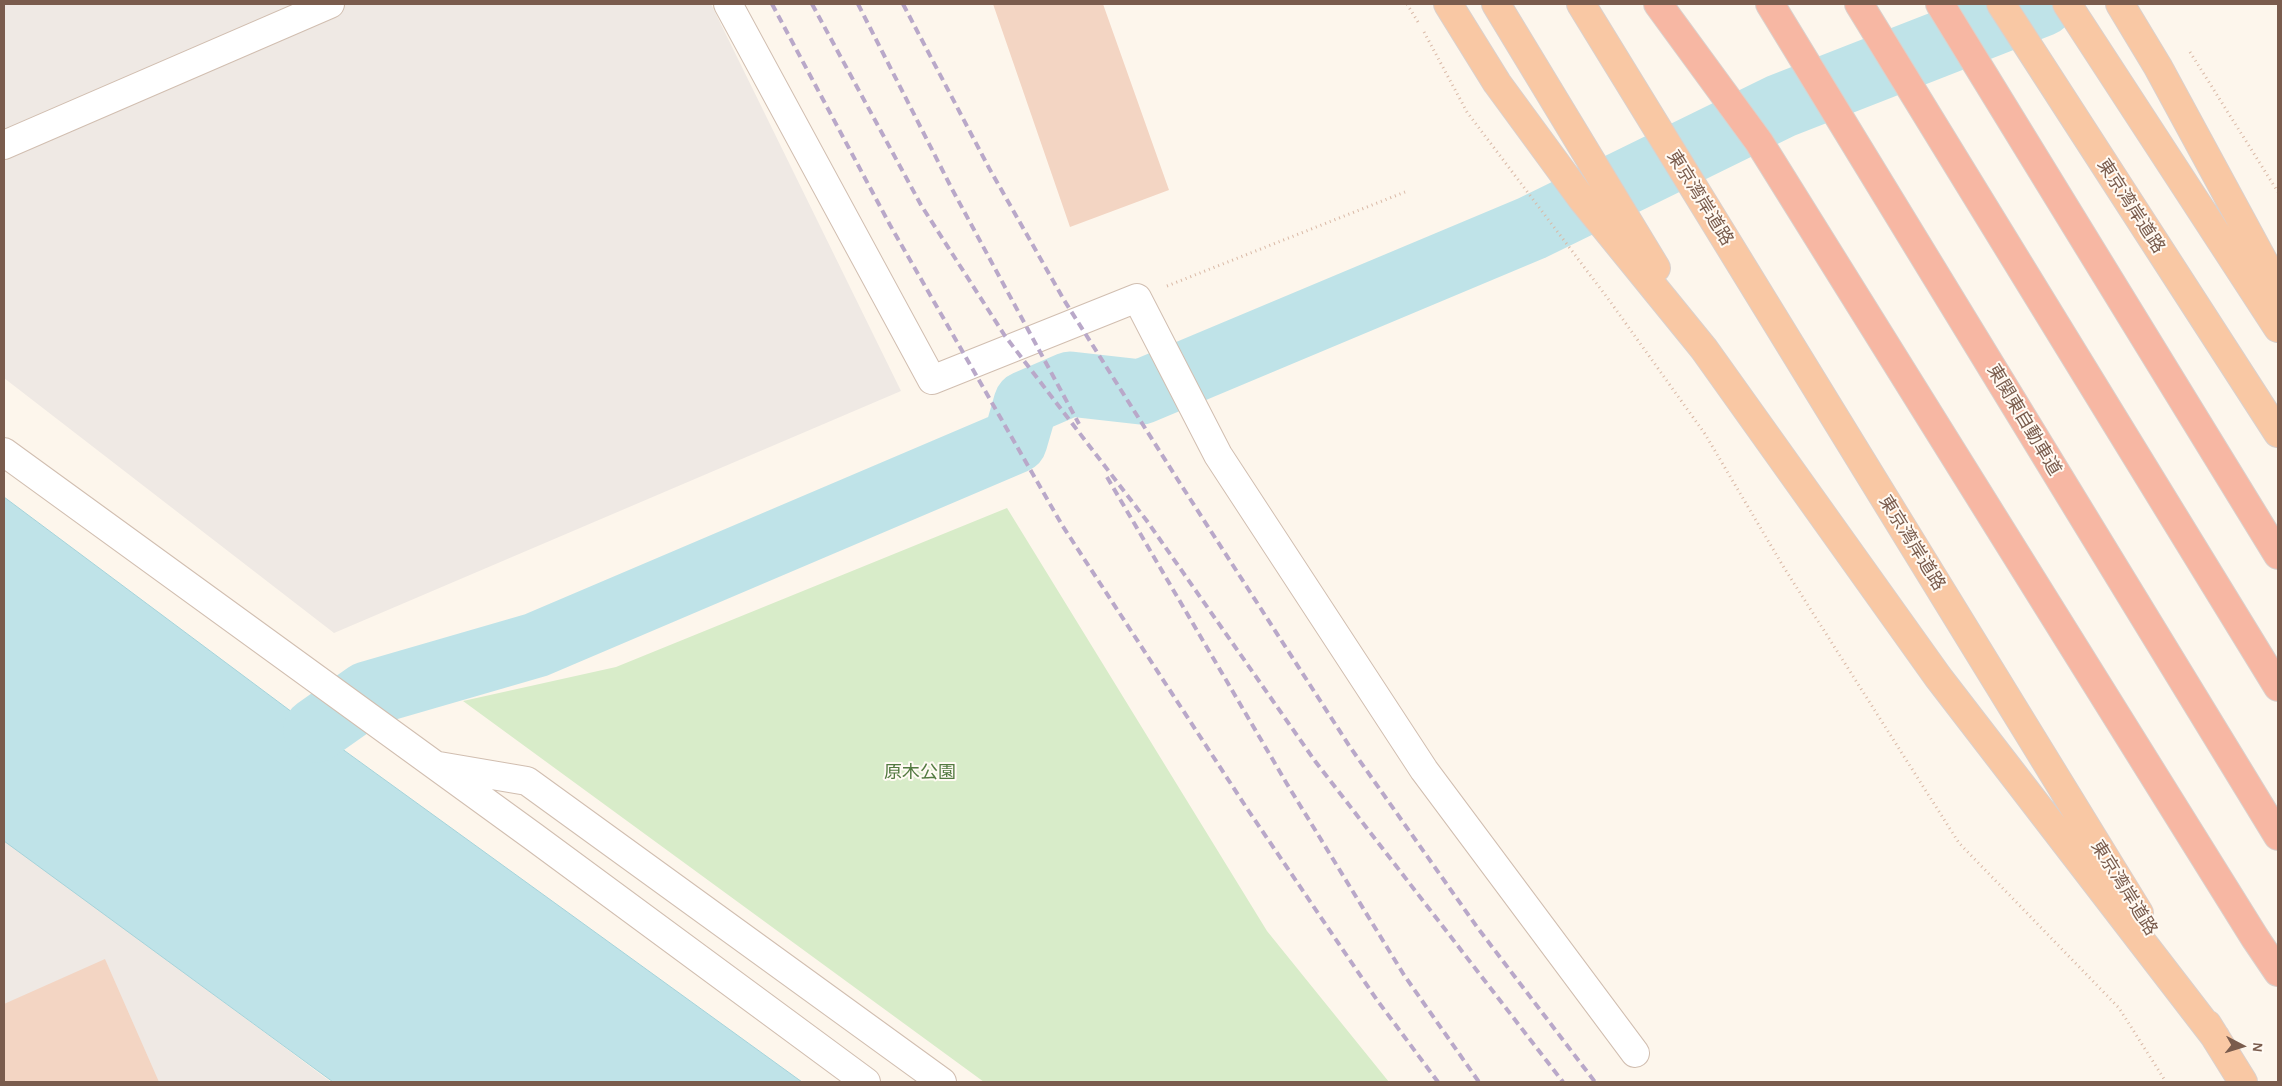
<!DOCTYPE html>
<meta charset="utf-8">
<style>
body{margin:0}
#map{position:relative;width:2282px;height:1086px;overflow:hidden;background:#fdf6ec;font-family:"Alegreya Sans",sans-serif}
canvas{display:block}
.frame{position:absolute;inset:0;border:5px solid #7a5c4d;pointer-events:none}
.north{position:absolute;left:2217px;top:1021px;width:50px;height:50px;-webkit-text-stroke:4px #fffaf3;paint-order:stroke;rotate:95deg;font-size:14px;font-weight:700;line-height:20px;text-align:center;color:#7a5c4d}
.north::after{content:'';display:block;margin:auto;width:18px;height:22px;background:#7a5c4d;clip-path:polygon(50% 0,100% 100%,50% 72%,0 100%)}
</style>
<div id="map">
<canvas width="2282" height="1086"></canvas>
<div class="frame"></div>
<div class="north">N</div>
</div>
<script>
const context = document.querySelector('canvas').getContext('2d');
context.lineJoin = 'round';
function fill(path, color) { context.fillStyle = color; context.fill(path, 'evenodd'); }
function trace(path, color, width, dash) { context.strokeStyle = color; context.lineWidth = width; context.lineCap = dash ? 'butt' : 'round'; context.setLineDash(dash || []); context.stroke(path); }
function write(font, color, halo, rows, align = 'center') {
  context.font = font + ' "Alegreya Sans","Noto Sans JP",sans-serif'; context.lineWidth = 4; context.setLineDash([]); context.textBaseline = 'middle'; context.strokeStyle = halo; context.fillStyle = color; for (const [text, x, y, turn = 0] of rows) {
    context.save(); context.translate(x, y); context.rotate((+turn || 0) * Math.PI / 180); context.textAlign = isNaN(turn) ? turn : align; if (halo) context.strokeText(text, 0, 0); context.fillText(text, 0, 0); context.restore();
  }
}
const industrial = new Path2D(`
 M4 4H711L901 391 334 633 4 378Z
 M4 838 331 1082H4Z`);
const green = new Path2D(`
 M1007 508 1267 931 1389 1082H984L463 701 616 667Z`);
const water = new Path2D(`
 M4 497 316 730 802 1082H333L4 841Z`);
const river = new Path2D(`
 M316 730 367 694 536 645 1015 441 1026 403 1070 384 1141 392 1532 228 1781 106 2042 4`);
const building = new Path2D(`
 M993 4H1103L1169 190 1070 227Z
 M105 959 159 1082H4V1004Z`);
const path = new Path2D(`
 M1407 4 1418 22
 M1424 32 1467 112 1609 300 1705 434 1783 566 1959 843 2119 1008 2166 1082
 M2190 52 2278 192
 M1167 286 1405 192`);
const minor = new Path2D(`
 M728 4 932 380 1137 298 1218 455 1424 770 1635 1053
 M4 452 534 837 866 1082
 M439 766 527 781 942 1082`);
const tertiary = new Path2D(`
 M4 145 330 4`);
const trunk = new Path2D(`
 M1448 4 1497 83 1582 199 1704 349 1938 677 2216 1038
 M1496 4 1656 268
 M1581 4 2139 913
 M2001 4 2278 433
 M2067 4 2278 328
 M2120 4 2158 67 2278 288
 M2207 1024 2243 1082`);
const motorway = new Path2D(`
 M1658 4 1759 142 2255 938 2278 972
 M1770 4 2278 836
 M1859 4 2278 687
 M1940 4 2278 555`);
const rail = new Path2D(`
 M772 4 890 225 1062 525 1248 810 1377 1000 1438 1082
 M812 4 921 205 1005 336 1147 521 1315 761 1563 1082
 M858 4 952 189 1079 424
 M903 4 989 168 1064 300 1176 477 1350 747 1477 927 1595 1082
 M1107 477 1287 784 1404 975 1479 1082`);
const streetNames = [
 ["東京湾岸道路",1700,198,58],
 ["東京湾岸道路",2131,206,57],
 ["東関東自動車道",2024,420,59],
 ["東京湾岸道路",1912,543,58],
 ["東京湾岸道路",2124,888,58]
];
const parkNames = [
 ["原木公園",920,773]
];
fill(industrial, '#efe9e4');
fill(green, '#d8ecc9');
fill(water, '#bfe3e8');
trace(water, '#a5d3da', 1);
trace(river, '#bfe3e8', 65);
fill(building, '#f3d5c3');
trace(minor, '#d1beb0', 30);
trace(tertiary, '#d1beb0', 30);
trace(trunk, '#dad1cd', 30);
trace(motorway, '#dad1cd', 30);
trace(path, '#d9b8a5', 3, [1, 4]);
trace(minor, '#fff', 28);
trace(tertiary, '#fff', 28);
trace(trunk, '#f9c8a4', 28);
trace(motorway, '#f7b7a3', 28);
trace(rail, '#b9a8c9', 4, [8, 5]);
write('18px', '#7a5c4d', '#fffaf3', streetNames);
write('18px', '#537a41', '#fffaf3', parkNames);
</script>
